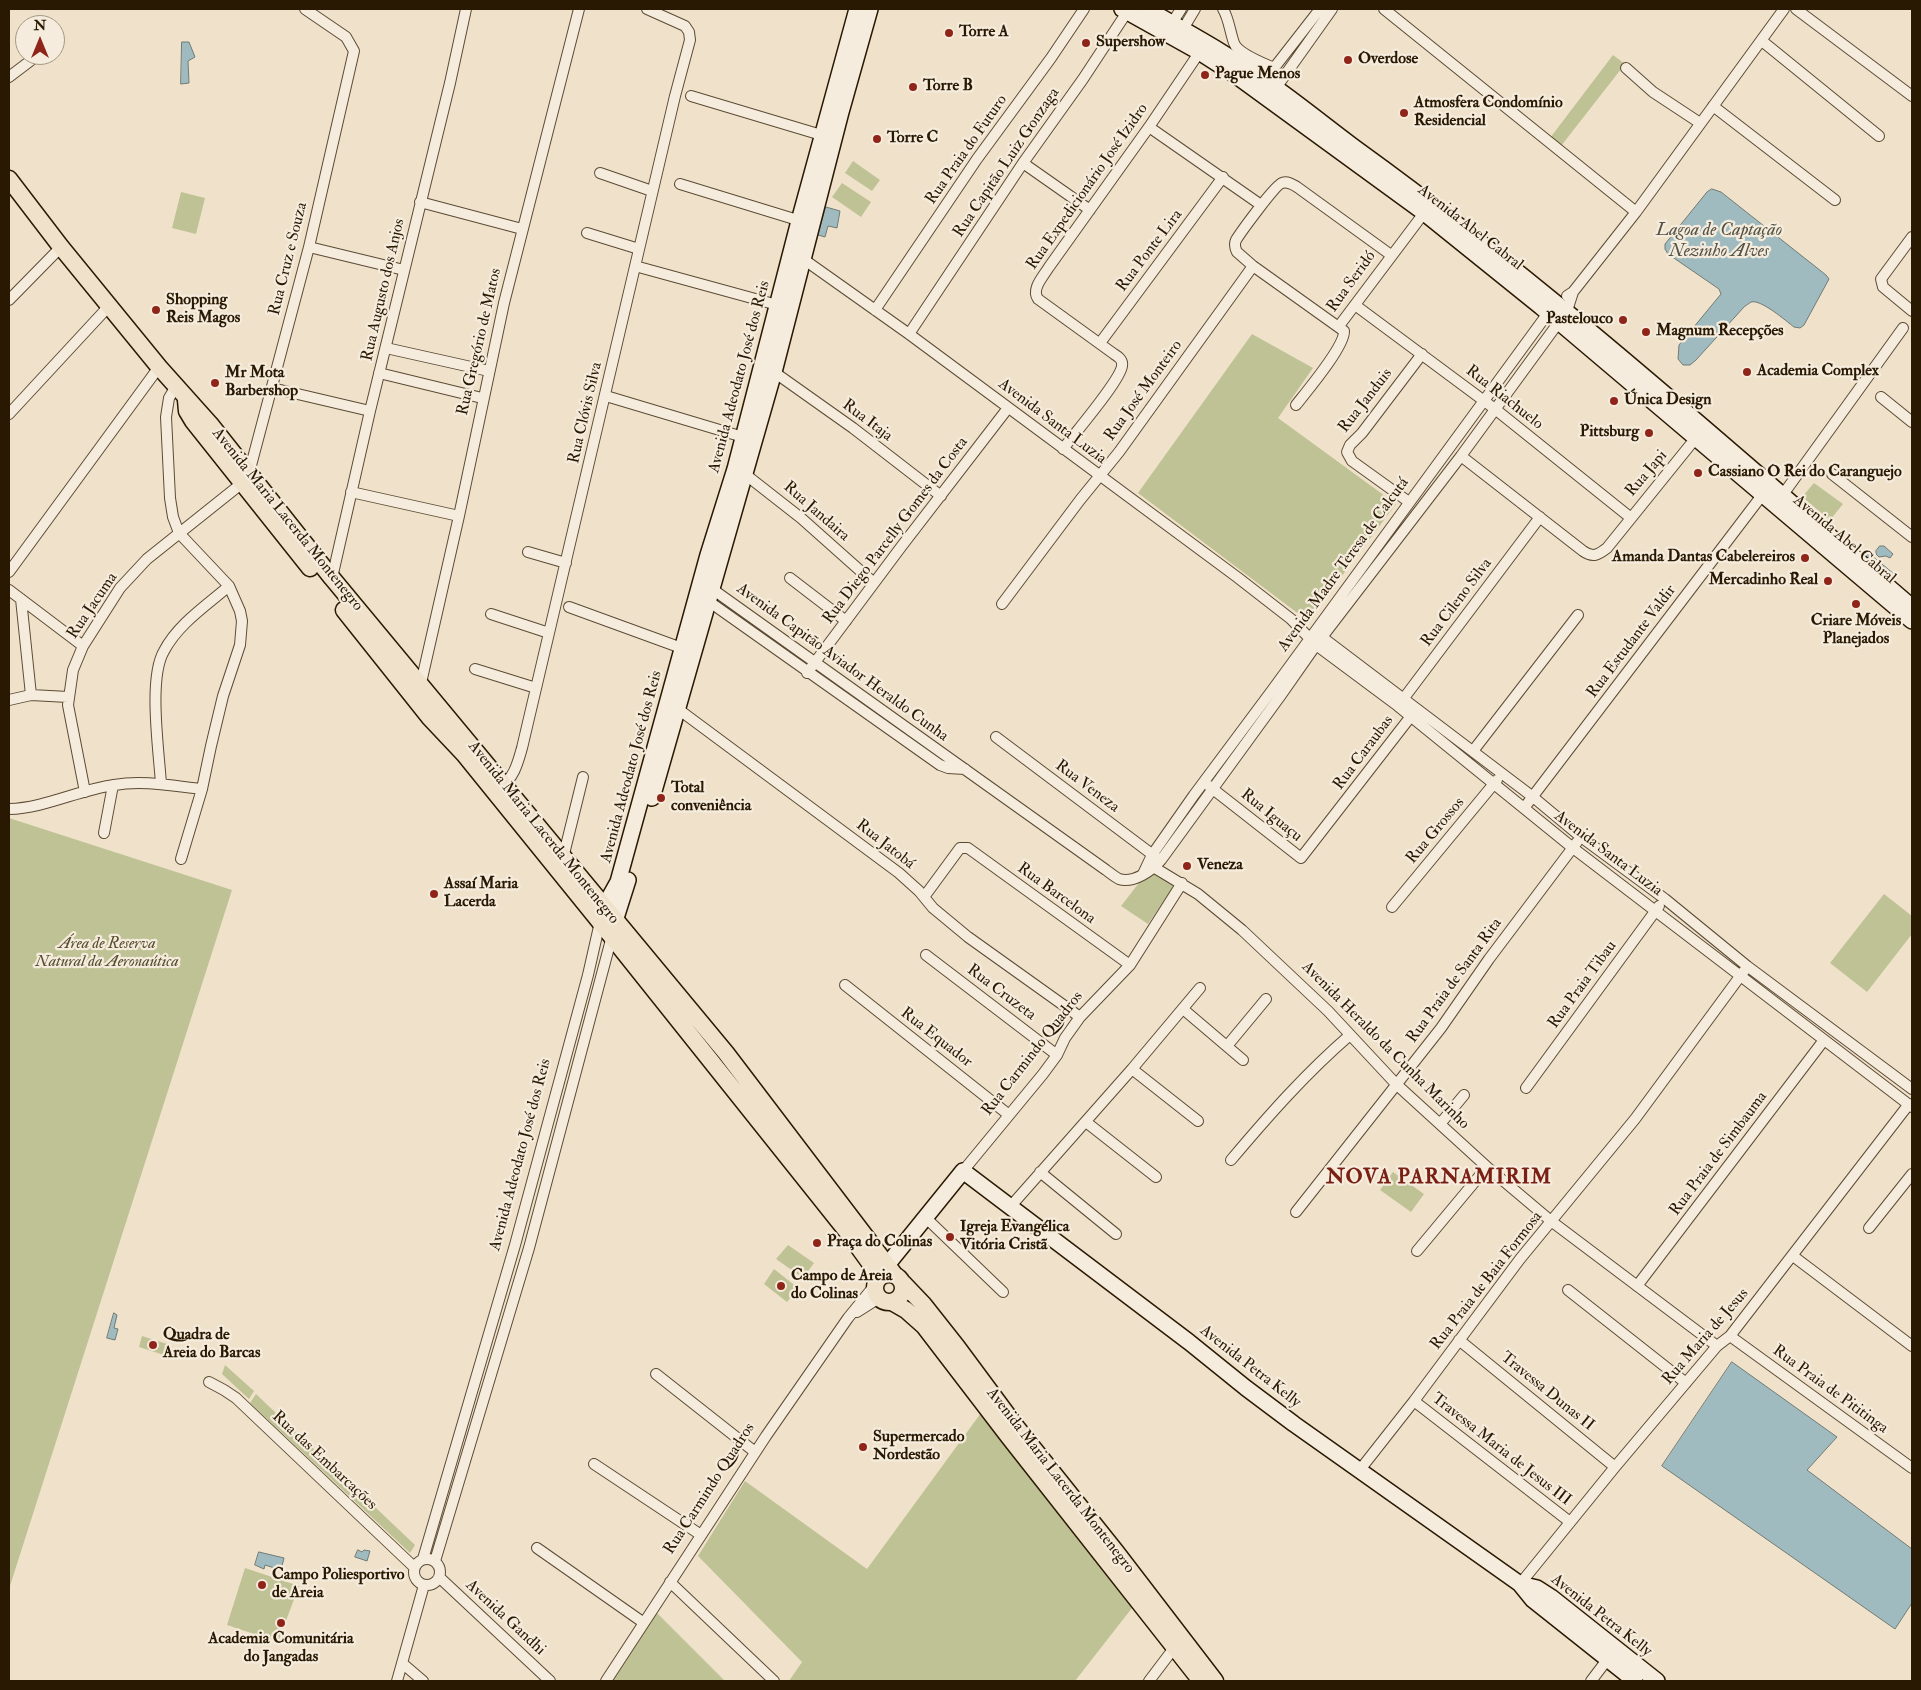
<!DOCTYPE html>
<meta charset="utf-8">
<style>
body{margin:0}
#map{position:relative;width:1921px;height:1690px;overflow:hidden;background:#f0e2ca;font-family:"IM FELL Double Pica",serif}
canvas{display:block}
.frame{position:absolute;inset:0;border:10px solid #2a1902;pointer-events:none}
.north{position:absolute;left:15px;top:15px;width:50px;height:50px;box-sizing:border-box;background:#f5ecdd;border:1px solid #a49885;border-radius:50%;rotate:0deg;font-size:14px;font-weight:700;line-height:20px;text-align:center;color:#2a1902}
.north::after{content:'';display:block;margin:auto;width:18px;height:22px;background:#8f2418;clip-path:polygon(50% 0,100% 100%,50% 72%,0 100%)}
</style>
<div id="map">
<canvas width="1921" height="1690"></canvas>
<div class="frame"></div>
<div class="north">N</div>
</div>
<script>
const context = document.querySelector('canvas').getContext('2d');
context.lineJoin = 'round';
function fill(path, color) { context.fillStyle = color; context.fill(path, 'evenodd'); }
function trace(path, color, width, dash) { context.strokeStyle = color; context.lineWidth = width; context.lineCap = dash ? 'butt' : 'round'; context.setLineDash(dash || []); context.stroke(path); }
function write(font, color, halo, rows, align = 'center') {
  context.font = font + ' "IM FELL Double Pica",serif'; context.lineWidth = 4.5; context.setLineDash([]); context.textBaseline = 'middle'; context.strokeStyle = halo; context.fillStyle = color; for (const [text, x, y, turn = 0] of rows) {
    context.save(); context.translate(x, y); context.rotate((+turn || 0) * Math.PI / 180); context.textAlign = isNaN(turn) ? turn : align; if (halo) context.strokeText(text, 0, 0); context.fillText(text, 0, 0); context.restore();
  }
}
const green = new Path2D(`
 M1613 55 1625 64 1561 146 1550 138Z
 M853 161 880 180 872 191 845 173Z
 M842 183 871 202 861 217 832 197Z
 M181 192 205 198 196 234 172 228Z
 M1252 334 1313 368 1278 418 1396 504 1308 621 1138 493Z
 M1814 483 1843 504 1830 520 1802 497Z
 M9 818 232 890 9 1589Z
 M1149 870 1174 886 1148 924 1121 906Z
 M1884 894 1912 916V934L1867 992 1830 963Z
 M1393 1172 1424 1194 1411 1212 1380 1190Z
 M788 1245 814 1263 803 1278 776 1259Z
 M774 1269 798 1288 787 1302 764 1284Z
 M142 1336 167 1344 164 1355 139 1347Z
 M225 1365 254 1391 249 1399 222 1374Z
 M256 1394 415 1545 410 1553 250 1403Z
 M981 1413 1132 1608 1075 1681H789L802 1662 698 1556 745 1481 867 1569Z
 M245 1568 299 1586 278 1642 227 1625Z
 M657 1613 725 1681H613Z`);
const water = new Path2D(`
 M182 42H189L195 57 188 61 189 83 181 84Z
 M1712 189 1721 192 1826 275 1829 279 1804 325 1800 328 1794 327C1786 321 1761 299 1751 302 1750 303 1745 306 1744 307L1696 360 1690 365H1683L1678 359 1679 345 1721 294 1719 289 1668 254 1665 249V244L1707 192Z
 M826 207 840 211 837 228 828 226 825 237 818 235Z
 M1880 546H1884L1893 554 1890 558 1886 556 1879 557 1876 554V551Z
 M1865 550 1894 574 1891 578 1862 554Z
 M114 1313 117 1315 114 1328 118 1329 115 1340 107 1338Z
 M1732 1362 1837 1437 1807 1470 1912 1549V1603L1895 1629 1662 1466Z
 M358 1550 362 1552 364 1550 370 1551 367 1561 355 1557Z
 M259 1552 284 1558 281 1570 265 1565 264 1569 255 1565Z`);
const street = new Path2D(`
 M1223 9C1229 19 1230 32 1234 43 1238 54 1263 63 1274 68L1320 9
 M1384 9 1636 212
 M1796 9 1912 96
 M1172 23 1181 9
 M1183 29 1195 9
 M1762 41 1879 136
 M1626 68 1653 92 1700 123
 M9 77 38 55
 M1273 92 1332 9
 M691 96 828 137
 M1713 106 1835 200
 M1149 127 1261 205
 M1023 163 1090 210
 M600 173 652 191
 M680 184 804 222
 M420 202 522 229
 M587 233 639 249
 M1912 237 1881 279 1883 287 1912 311
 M309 247 404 270
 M799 256 909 334 1237 577 1291 619 1316 645 1398 706 1573 848 1912 1107
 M635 266 781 306
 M1567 296 1573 292 1636 212 1784 9
 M9 300 61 247
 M1355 305 1495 409 1631 518
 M875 310 977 159 1051 58 1084 9
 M1339 326 1427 209
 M909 334 1023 163 1083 79 1129 9
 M1100 343 1223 177
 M386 348 489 371
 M774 372 853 428 941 496
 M379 373 482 398
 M176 386 169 398 166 417 170 498 173 517 179 533 229 586 240 611 242 621 240 645 223 696 211 746 202 789 181 859
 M272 388 370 411
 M606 396 743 437
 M1881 397 1912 422
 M1296 405C1307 391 1345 346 1344 331L1253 266 1237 252C1235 248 1234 244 1236 240 1241 232 1275 185 1282 183 1288 181 1292 184 1297 187L1391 255
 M9 414 109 306
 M1063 449C1074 434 1120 381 1122 366 1123 360 1119 357 1114 354L1038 299C1031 289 1043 277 1049 267L1149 127 1203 47
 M1461 456 1583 551C1593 558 1598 555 1607 548L1699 434
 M741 471 801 518 874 583
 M249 473 309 247 354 51 346 37 305 9
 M1832 474 1912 537
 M351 492 459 516
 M1779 500 1903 328
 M1409 502 1352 461 1347 452 1350 445 1362 433 1422 354
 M528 552 566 563
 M9 572 159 367
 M332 578 370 411 450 83 466 9
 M790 578 846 621
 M708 586 1106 870C1110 873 1115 877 1119 879 1133 884 1153 870 1161 860L1281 695 1316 645 1461 456 1567 311 1573 292
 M9 590 83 646
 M704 598 940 765 948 768 965 769
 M21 599 31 695
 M1002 604 1080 500 1119 452 1253 266
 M569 607 687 650
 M491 614 549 633
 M1318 634 1533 797 1581 837 1665 899 1747 966 1912 1089
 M475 669 536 688
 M807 673 901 547 1008 408
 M421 683 459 516 504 303 579 9
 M9 700 31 695 68 697
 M1401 702 1540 517
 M674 706 899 873 919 891 933 908 968 937 1080 1017
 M996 737 1157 858
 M1473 751 1578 615
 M161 784C159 751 148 678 164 651 178 624 207 605 229 586
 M1209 786 1301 858 1415 711
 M500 787C514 779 518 762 522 748L675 96 690 40 689 32 685 26 647 9
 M85 792 68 705 73 670 83 646 120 588 147 559 241 484
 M1524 808 1763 494
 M9 809C45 808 78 790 114 785 143 780 173 786 202 789
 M104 833 113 785
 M563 858 583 777
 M1150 865 1198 894 1242 930 1328 1011 1396 1084 1487 1167 1551 1221 1717 1346
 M1143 874 1152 855 1194 795 1273 689 1551 309
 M924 897 960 848H968L1130 965
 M1392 907 1497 780
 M926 955 1057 1055
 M845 985 1009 1115
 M1183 1009 1243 1060
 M1227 1046 1266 999
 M1132 1069 1198 1121
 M1526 1088 1659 906
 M1086 1122 1156 1177
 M1440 1124 1464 1095
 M1231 1160C1269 1115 1306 1073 1350 1035
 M963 1171 1043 1074 1057 1055 1065 1038 1080 1017 1130 965 1182 883
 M1040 1172 1116 1234
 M1010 1207 1132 1069 1200 988
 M1296 1212 1441 1028 1489 959 1577 842
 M926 1218 1003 1292
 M1869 1228 1912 1174
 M1417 1251 1487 1167
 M1793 1256 1912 1346
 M1637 1286 1824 1040
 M1568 1290 1686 1383
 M857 1312 879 1298
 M1730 1336 1912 1468
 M1459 1340 1615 1467
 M656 1374 755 1452
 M209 1382 224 1390 236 1398 414 1567
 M1414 1401 1570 1522
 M594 1464 701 1535
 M1359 1471 1414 1401 1520 1259 1635 1119 1744 971
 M537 1548 644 1623
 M414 1572a13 13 0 1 1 26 0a13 13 0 1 1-26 0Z
 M423 1559 515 1245 588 975 600 922
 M435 1561 529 1248 612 936
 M439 1577 550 1681
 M670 1582 774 1681
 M1520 1584 1615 1467 1717 1346 1730 1336 1909 1104
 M402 1663 423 1681
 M397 1681 424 1585
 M606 1681 766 1436 848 1318 875 1285
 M1149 1681 1174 1648
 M1591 1681 1610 1656`);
const secondary = new Path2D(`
 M1122 9 1199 52 1235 75 1423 212 1541 307 1912 621
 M1147 9C1191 34 1235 58 1276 88 1304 108 1331 130 1358 150 1552 290 1730 451 1912 607
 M652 798 774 372 841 112 870 9
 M602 916 604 907 618 882 708 555 735 469 799 221 857 9
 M615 921 628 880
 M887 1265 963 1171 1189 1342 1246 1388 1294 1424 1520 1584 1533 1600 1635 1681
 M1520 1584 1537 1588 1551 1597 1657 1681`);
const primary = new Path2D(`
 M9 179 61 247 159 367 210 424 332 578 726 1053 894 1274
 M186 400 187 411 193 421 310 568
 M344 610 430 718 464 754 600 922 849 1234 880 1277
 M875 1288a14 14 0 1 1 28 0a14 14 0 1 1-28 0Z
 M903 1283 923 1304 957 1347 1017 1428 1116 1552 1215 1681
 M892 1302 906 1310 924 1326 1009 1437 1201 1681`);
const markers = [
 [949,33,5,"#8f2418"],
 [1086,43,5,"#8f2418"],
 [1348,60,5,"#8f2418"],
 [1205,75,5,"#8f2418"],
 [913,87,5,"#8f2418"],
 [1404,113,5,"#8f2418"],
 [877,139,5,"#8f2418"],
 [156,310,5,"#8f2418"],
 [1623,320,5,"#8f2418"],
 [1646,332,5,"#8f2418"],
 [1747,372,5,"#8f2418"],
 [215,383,5,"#8f2418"],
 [1614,401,5,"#8f2418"],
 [1649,433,5,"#8f2418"],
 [1698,473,5,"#8f2418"],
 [1805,558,5,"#8f2418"],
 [1828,581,5,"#8f2418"],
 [1856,604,5,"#8f2418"],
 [661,798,5,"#8f2418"],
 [1187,866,5,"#8f2418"],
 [434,894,5,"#8f2418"],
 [950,1237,5,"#8f2418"],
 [817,1243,5,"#8f2418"],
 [781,1286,5,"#8f2418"],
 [153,1345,5,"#8f2418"],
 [863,1447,5,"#8f2418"],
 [262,1585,5,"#8f2418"],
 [281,1623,5,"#8f2418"]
];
const poiNames = [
 ["Torre A",959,33],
 ["Supershow",1096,43],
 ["Overdose",1358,60],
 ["Pague Menos",1215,75],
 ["Torre B",923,87],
 ["Atmosfera Condomínio",1414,104],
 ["Residencial",1414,122],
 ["Torre C",887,139],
 ["Shopping",166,301],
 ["Reis Magos",166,319],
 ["Pastelouco",1613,320,"right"],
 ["Magnum Recepções",1656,332],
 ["Academia Complex",1757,372],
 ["Mr Mota",225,374],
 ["Barbershop",225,392],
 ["Única Design",1624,401],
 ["Pittsburg",1639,433,"right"],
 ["Cassiano O Rei do Caranguejo",1708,473],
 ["Amanda Dantas Cabelereiros",1795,558,"right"],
 ["Mercadinho Real",1818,581,"right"],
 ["Criare Móveis",1856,622,"center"],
 ["Planejados",1856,640,"center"],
 ["Total",671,789],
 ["conveniência",671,807],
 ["Veneza",1197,866],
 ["Assaí Maria",444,885],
 ["Lacerda",444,903],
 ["Igreja Evangélica",960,1228],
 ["Vitória Cristã",960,1246],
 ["Praça do Colinas",827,1243],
 ["Campo de Areia",791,1277],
 ["do Colinas",791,1295],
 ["Quadra de",163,1336],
 ["Areia do Barcas",163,1354],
 ["Supermercado",873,1438],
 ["Nordestão",873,1456],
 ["Campo Poliesportivo",272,1576],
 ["de Areia",272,1594],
 ["Academia Comunitária",281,1640,"center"],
 ["do Jangadas",281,1658,"center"]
];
const streetNames = [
 ["Rua Praia do Futuro",967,150,-55],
 ["Rua Capitão Luiz Gonzaga",1007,163,-56],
 ["Rua Expedicionário José Izidro",1088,187,-55],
 ["Avenida Abel Cabral",1470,228,38],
 ["Rua Ponte Lira",1150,251,-53],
 ["Rua Cruz e Souza",289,259,-76],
 ["Rua Seridó",1352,282,-54],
 ["Rua Augusto dos Anjos",384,290,-77],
 ["Rua Gregório de Matos",480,342,-77],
 ["Avenida Adeodato José dos Reis",740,377,-75],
 ["Rua José Monteiro",1144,391,-54],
 ["Rua Riachuelo",1504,398,38],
 ["Rua Janduis",1366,401,-52],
 ["Rua Clóvis Silva",586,413,-77],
 ["Rua Itaja",867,421,37],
 ["Avenida Santa Luzia",1052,422,37],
 ["Rua Japi",1647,474,-50],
 ["Rua Jandaira",816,512,41],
 ["Avenida Maria Lacerda Montenegro",287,520,51],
 ["Rua Diego Parcelly Gomes da Costa",896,531,-53],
 ["Avenida Abel Cabral",1844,540,40],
 ["Avenida Madre Teresa de Calcutá",1344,565,-54],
 ["Rua Cileno Silva",1457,603,-53],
 ["Rua Jacuma",93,606,-56],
 ["Rua Estudante Valdir",1632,642,-53],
 ["Avenida Capitão Aviador Heraldo Cunha",842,663,36],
 ["Rua Caraubas",1364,753,-53],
 ["Avenida Adeodato José dos Reis",632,767,-75],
 ["Rua Veneza",1087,787,37],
 ["Rua Iguaçu",1271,816,39],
 ["Rua Grossos",1436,831,-50],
 ["Avenida Maria Lacerda Montenegro",543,833,51],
 ["Rua Jatobá",885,845,38],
 ["Avenida Santa Luzia",1608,854,37],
 ["Rua Barcelona",1056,894,36],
 ["Rua Praia de Santa Rita",1455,981,-54],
 ["Rua Praia Tibau",1583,985,-54],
 ["Rua Cruzeta",1001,993,37],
 ["Rua Equador",936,1038,38],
 ["Avenida Heraldo da Cunha Marinho",1385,1046,45],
 ["Rua Carmindo Quadros",1033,1054,-52],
 ["Rua Praia de Simbauma",1719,1154,-53],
 ["Avenida Adeodato José dos Reis",521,1155,-75],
 ["Rua Praia de Baia Formosa",1487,1281,-52],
 ["Rua Maria de Jesus",1706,1337,-49],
 ["Avenida Petra Kelly",1250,1367,38],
 ["Rua Praia de Pititinga",1830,1390,36],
 ["Travessa Dunas II",1547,1392,39],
 ["Travessa Maria de Jesus III",1501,1450,38],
 ["Rua das Embarcações",324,1461,43],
 ["Avenida Maria Lacerda Montenegro",1060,1481,52],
 ["Rua Carmindo Quadros",710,1489,-57],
 ["Avenida Petra Kelly",1601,1616,38],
 ["Avenida Gandhi",505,1618,43]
];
const parkNames = [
 ["Área de Reserva",107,945],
 ["Natural da Aeronaútica",107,963]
];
const waterNames = [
 ["Lagoa de Captação",1719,231],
 ["Nezinho Alves",1719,252]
];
const districtNames = [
 ["NOVA PARNAMIRIM",1439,1178]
];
fill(green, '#bec294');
fill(water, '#9fbbc0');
trace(water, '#707a74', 1);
trace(street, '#5c4b34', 12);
trace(secondary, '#2a1902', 18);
trace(primary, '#2a1902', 19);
trace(street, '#f5ecdd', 10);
trace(secondary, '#f5ecdd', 15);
trace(primary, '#f0e2ca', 16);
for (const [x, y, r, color] of markers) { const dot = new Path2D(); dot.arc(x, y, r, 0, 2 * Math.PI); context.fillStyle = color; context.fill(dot); trace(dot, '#f5ecdd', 2); }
write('bold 16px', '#2a1902', '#f5ecdd', poiNames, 'left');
write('16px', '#2a1902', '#f5ecdd', streetNames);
write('italic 16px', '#564c2e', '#f5ecdd', parkNames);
write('italic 18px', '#535244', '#f5ecdd', waterNames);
context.letterSpacing = '1px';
write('bold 21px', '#7a1f14', '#f5ecdd', districtNames);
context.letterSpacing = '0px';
</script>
